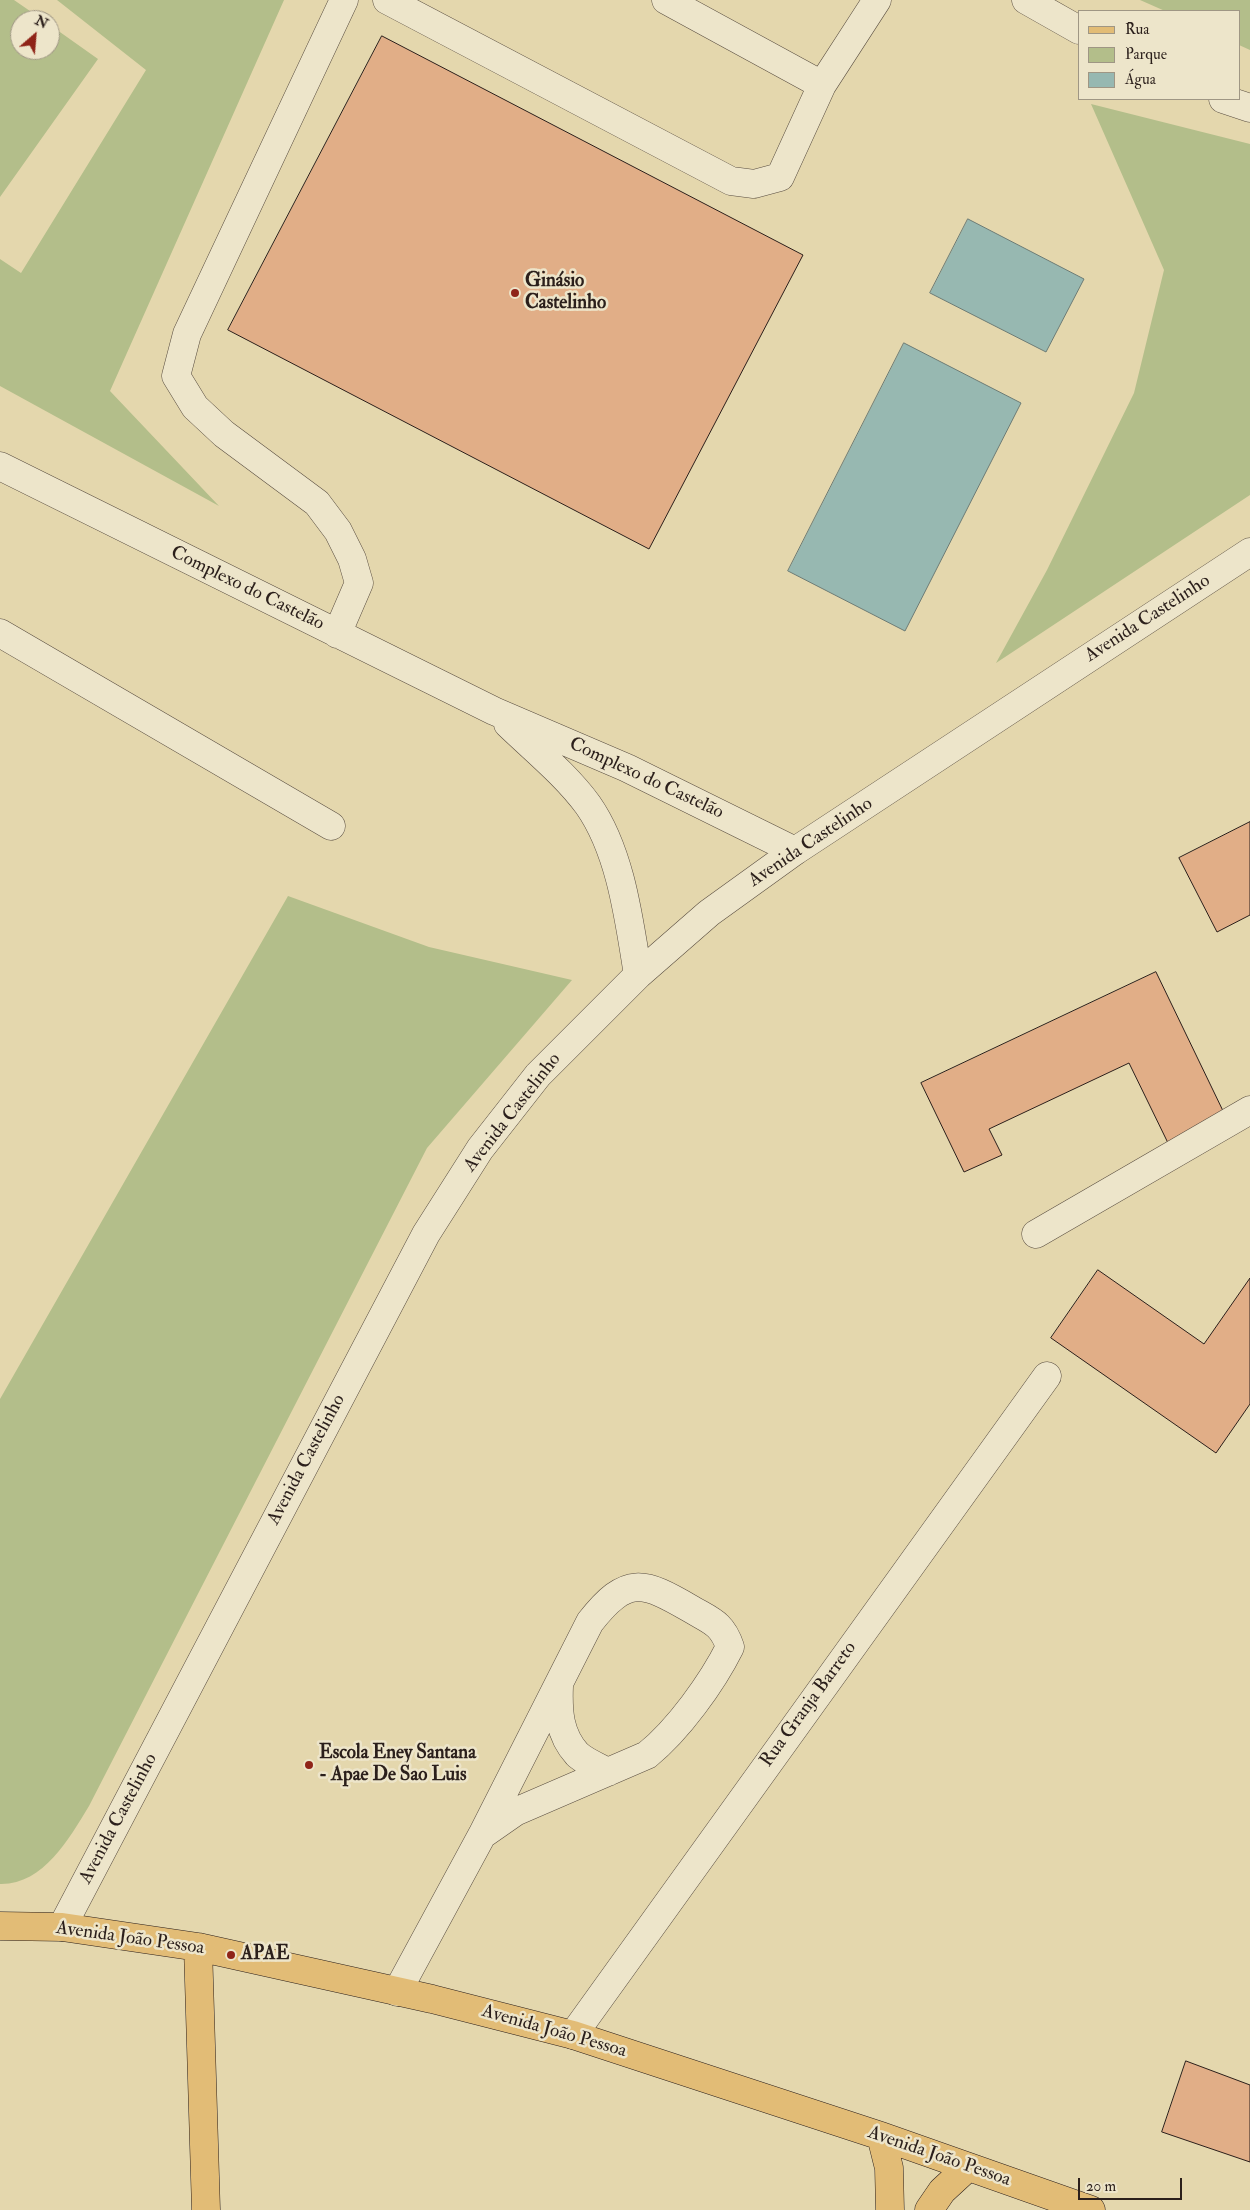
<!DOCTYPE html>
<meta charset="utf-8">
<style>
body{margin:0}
#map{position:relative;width:1250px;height:2210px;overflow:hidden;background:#e4d7ad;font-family:"IM FELL Double Pica",serif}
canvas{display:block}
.legend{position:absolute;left:1078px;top:10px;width:162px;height:90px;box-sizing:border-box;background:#ede5ca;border:1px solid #9f9684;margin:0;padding:6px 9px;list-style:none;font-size:15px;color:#2b1f1b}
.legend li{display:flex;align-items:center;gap:10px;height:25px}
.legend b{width:25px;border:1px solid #9f9684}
.north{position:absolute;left:10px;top:10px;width:50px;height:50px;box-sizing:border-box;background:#ede5ca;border:1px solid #9f9684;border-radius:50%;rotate:27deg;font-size:14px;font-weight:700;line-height:20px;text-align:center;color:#2b1f1b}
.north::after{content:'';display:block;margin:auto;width:18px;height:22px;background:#8f2418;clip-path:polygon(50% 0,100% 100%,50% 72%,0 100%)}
.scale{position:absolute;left:1078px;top:2178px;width:104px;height:22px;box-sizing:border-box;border:2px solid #2b1f1b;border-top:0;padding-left:6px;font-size:15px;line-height:18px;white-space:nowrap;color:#2b1f1b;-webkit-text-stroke:4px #ede5ca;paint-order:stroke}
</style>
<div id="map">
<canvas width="1250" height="2210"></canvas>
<ul class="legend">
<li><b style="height:6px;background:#e2bc76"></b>Rua</li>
<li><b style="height:14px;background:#b3be8a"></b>Parque</li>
<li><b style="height:14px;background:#97b8b1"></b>Água</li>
</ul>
<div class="north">N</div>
<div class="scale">20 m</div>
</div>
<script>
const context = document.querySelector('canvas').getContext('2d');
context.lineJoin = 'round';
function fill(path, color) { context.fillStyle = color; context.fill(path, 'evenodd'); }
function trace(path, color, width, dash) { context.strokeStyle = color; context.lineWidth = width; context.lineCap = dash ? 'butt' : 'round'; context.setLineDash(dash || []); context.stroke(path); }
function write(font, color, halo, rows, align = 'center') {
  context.font = font + ' "IM FELL Double Pica",serif'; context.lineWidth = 5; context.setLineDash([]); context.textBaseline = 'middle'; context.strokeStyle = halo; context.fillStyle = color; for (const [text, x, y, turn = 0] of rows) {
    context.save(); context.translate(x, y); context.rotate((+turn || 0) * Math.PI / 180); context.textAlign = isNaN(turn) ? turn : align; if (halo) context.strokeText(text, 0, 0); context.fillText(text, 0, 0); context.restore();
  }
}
const green = new Path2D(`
 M0 0H14L43 20H20V50H50V25L98 59 0 197Z
 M57 0H284L110 391 219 506 0 386V259L21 273 146 70Z
 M1140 0H1250V50L1239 45V11H1165Z
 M1091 104 1250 144V495L996 663 1047 570 1134 393 1164 270Z
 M288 896 429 947 572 980 427 1148 89 1806C69 1839 43 1885 0 1884V1399Z`);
const water = new Path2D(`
 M968 219 1084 279 1046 352 930 293Z
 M904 343 1021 403 905 631 788 571Z`);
const building = new Path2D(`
 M382 36 803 255 649 549 228 330Z
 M1250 822V915L1217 932 1179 858Z
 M1156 972 1225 1115 1168 1143 1129 1063 989 1129 1002 1155 964 1172 921 1083Z
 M1098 1270 1204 1344 1250 1278V1404L1216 1453 1051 1338Z
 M1186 2061 1250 2085V2162L1162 2132Z`);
const minor = new Path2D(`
 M387 0 731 181 754 184 780 177 822 85 877 0
 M666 0 822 85
 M1026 0 1079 30
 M1223 99 1250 108
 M0 466 494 711 627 768 795 851
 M0 633 331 826
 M337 634 359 583 352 559 338 531 317 503 224 434 195 407 176 376 187 334 344 0
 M508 724C535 750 566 775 588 805 621 852 629 920 638 975
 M1036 1234 1250 1110
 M559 1686C558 1711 559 1734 577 1754 584 1761 598 1767 608 1772
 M62 1927 426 1234 480 1149 538 1075 638 975 709 913 795 851 1250 552
 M397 1992 482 1835 590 1622C627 1575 643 1581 691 1609 711 1621 722 1623 730 1647 712 1683 678 1730 647 1755L515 1812 482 1835
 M573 2035 1047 1376`);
const major = new Path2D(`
 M0 1926 62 1927 198 1947 432 1999 573 2035 881 2136 1091 2210
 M198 1947 206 2210
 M881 2136 889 2168 890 2210
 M929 2210 942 2191 968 2167`);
const markers = [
 [515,293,5,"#8f2418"],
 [309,1765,5,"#8f2418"],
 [231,1955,5,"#8f2418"]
];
const poiNames = [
 ["Ginásio",525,282],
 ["Castelinho",525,304],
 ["Escola Eney Santana",319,1754],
 ["- Apae De Sao Luis",319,1776],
 ["APAE",241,1955]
];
const streetNames = [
 ["Complexo do Castelão",247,589,26],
 ["Avenida Castelinho",1148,619,-33],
 ["Complexo do Castelão",646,779,25],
 ["Avenida Castelinho",811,843,-34],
 ["Avenida Castelinho",513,1113,-52],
 ["Avenida Castelinho",307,1460,-62],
 ["Rua Granja Barreto",809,1705,-54],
 ["Avenida Castelinho",119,1819,-62],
 ["Avenida João Pessoa",130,1939,8],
 ["Avenida João Pessoa",554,2032,16],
 ["Avenida João Pessoa",939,2157,19]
];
fill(green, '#b3be8a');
fill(water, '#97b8b1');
trace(water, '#6c7b75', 1);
fill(building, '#e1ae87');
trace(building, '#2b1f1b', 1);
trace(minor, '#594d40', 29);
trace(major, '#2b1f1b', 29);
trace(minor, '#ede5ca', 28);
trace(major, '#e2bc76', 28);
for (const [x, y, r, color] of markers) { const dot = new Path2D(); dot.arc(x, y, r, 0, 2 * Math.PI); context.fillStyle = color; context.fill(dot); trace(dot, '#ede5ca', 2); }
write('bold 19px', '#2b1f1b', '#ede5ca', poiNames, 'left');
write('19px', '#2b1f1b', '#ede5ca', streetNames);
</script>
